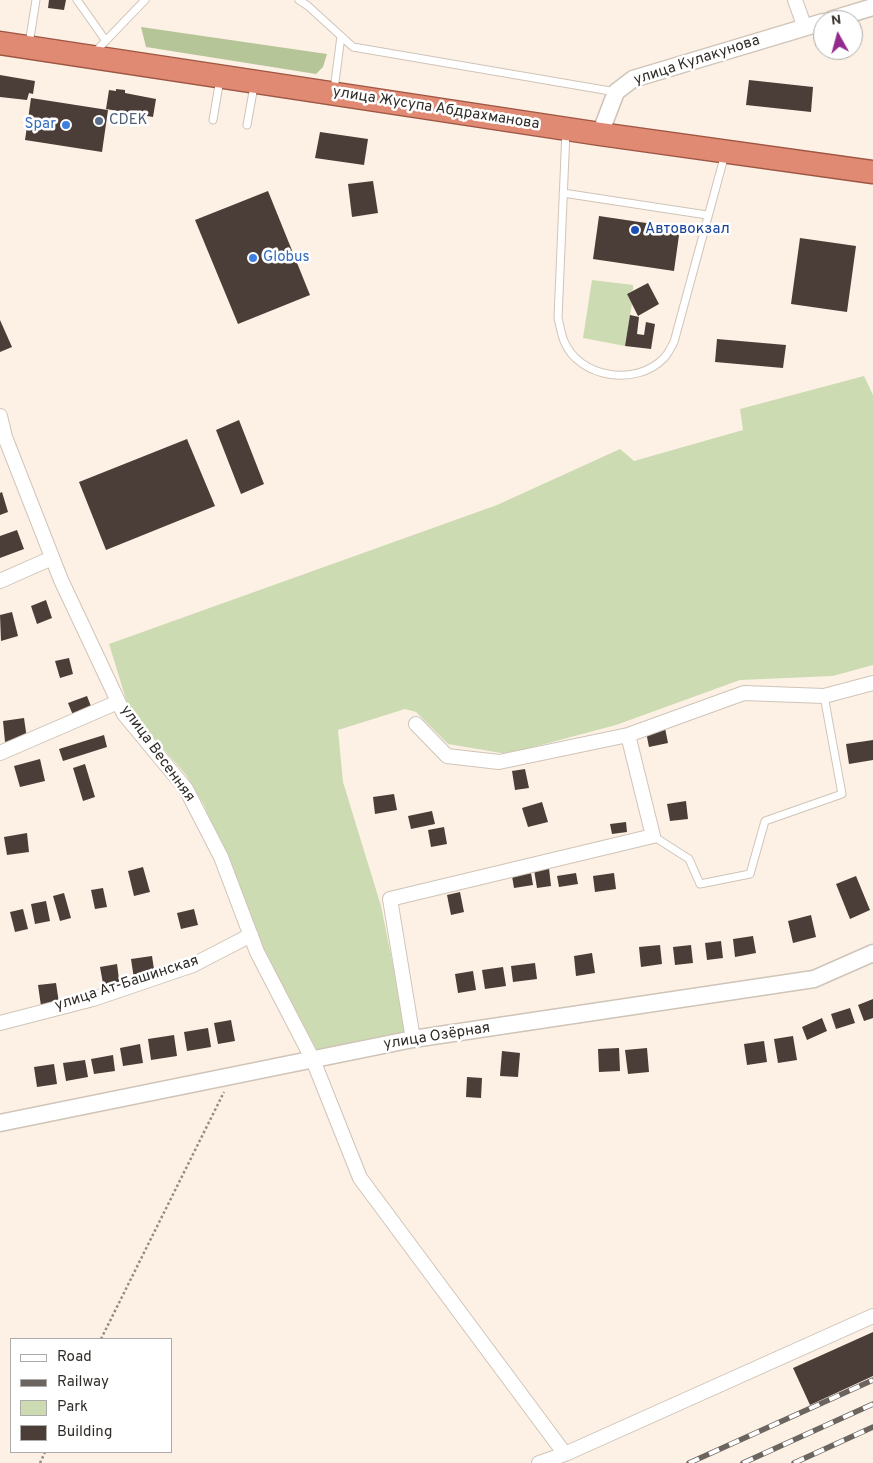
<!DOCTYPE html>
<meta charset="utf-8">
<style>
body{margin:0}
#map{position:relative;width:873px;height:1463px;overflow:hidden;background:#fdf1e5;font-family:Overpass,sans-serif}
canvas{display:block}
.legend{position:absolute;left:10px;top:1338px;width:162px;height:115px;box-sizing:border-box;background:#fff;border:1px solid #adaba9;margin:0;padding:6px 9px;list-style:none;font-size:15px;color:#312c28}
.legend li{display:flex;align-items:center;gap:10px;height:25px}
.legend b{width:25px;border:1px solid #adaba9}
.north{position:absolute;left:813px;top:10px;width:50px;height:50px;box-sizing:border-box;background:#fff;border:1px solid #adaba9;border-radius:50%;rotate:353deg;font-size:14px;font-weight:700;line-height:20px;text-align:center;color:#312c28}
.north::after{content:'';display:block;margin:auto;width:18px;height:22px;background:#932a8e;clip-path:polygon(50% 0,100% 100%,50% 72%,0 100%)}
</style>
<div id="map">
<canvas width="873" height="1463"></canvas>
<ul class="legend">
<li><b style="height:6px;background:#fff"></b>Road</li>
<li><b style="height:6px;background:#6c655f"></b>Railway</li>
<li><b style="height:14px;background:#cddbb2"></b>Park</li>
<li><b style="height:14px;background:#4b3e38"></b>Building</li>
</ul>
<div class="north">N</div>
</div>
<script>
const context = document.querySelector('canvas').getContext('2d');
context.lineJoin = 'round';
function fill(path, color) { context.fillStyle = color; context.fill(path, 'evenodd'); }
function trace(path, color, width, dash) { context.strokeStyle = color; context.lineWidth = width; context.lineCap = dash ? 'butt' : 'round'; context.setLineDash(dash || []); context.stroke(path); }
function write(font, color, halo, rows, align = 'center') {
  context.font = font + ' Overpass,sans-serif'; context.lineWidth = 5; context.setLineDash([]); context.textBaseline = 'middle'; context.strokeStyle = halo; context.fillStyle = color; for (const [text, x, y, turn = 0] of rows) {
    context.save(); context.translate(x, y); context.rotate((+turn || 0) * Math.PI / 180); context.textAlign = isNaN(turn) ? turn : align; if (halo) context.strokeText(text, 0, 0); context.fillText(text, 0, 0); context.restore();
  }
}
const green = new Path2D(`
 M592 280 633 285V290L627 294 632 304 625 346 583 338Z
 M864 376 873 395V665L833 676 740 680 616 725 507 754 448 744 416 712 405 709 338 730 343 782 381 906 407 1034 318 1052 264 952 204 805 186 775 129 709 109 644 497 505 620 449 634 461 743 430 740 409Z`);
const forest = new Path2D(`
 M141 27 327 54 323 67 316 74 146 47Z`);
const building = new Path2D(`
 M49 0H66L64 10 48 8Z
 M0 75 35 81 33 94 29 93 27 100 0 97Z
 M749 80 813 87 811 112 746 105Z
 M116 89 125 90V93L156 99 153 117 106 109 109 90 116 91Z
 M31 98 108 110 102 152 25 140Z
 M320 132 368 139 364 165 315 158Z
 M373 181 378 213 352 217 348 184Z
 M268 191 310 295 238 324 195 220Z
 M599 216 680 228 674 271 593 259Z
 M800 238 856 246 847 312 791 304Z
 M648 283 659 304 638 316 627 294Z
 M630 315 639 317 637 334 644 335 646 322 655 324 651 349 625 346Z
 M0 320 12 347 0 352Z
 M717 339 786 345 783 368 715 362Z
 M239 420 264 484 241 494 216 430Z
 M187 439 215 506 106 550 79 482Z
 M2 492 8 512 0 515V493Z
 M17 530 24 549 0 558V536Z
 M46 600 52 618 37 624 31 606Z
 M12 612 18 636 1 641 0 615Z
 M69 658 73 674 60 678 55 661Z
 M87 696 94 714 75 720 68 703Z
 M24 718 27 739 5 742 3 721Z
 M665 728 668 743 649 747 646 732Z
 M104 735 107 747 63 761 59 749Z
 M873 740V760L849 764 846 744Z
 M40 759 45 781 20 787 14 766Z
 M85 764 95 797 83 801 73 768Z
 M525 769 529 788 515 790 512 771Z
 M394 794 397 810 375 814 373 797Z
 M686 801 688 819 670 821 667 804Z
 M542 802 548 822 528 827 522 808Z
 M432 811 435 824 411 829 408 816Z
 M626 822 627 832 612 834 610 824Z
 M444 827 447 844 431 847 428 830Z
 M27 833 29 852 7 855 4 837Z
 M143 867 150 892 134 896 128 871Z
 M549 868 551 886 537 888 534 870Z
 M531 873 533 885 514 888 512 876Z
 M576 873 578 884 559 887 557 876Z
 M614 873 616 889 595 892 593 876Z
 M856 876 870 910 850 919 836 884Z
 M103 888 107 907 95 909 91 890Z
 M460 892 464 912 451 915 447 895Z
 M64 893 71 918 60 921 53 896Z
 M46 901 50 921 35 924 31 904Z
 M23 909 28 929 15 932 10 912Z
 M194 909 198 925 181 929 177 913Z
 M811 915 816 937 793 943 788 921Z
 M753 936 756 953 735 957 733 939Z
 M721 941 723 958 707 960 705 943Z
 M660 945 662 964 641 967 639 947Z
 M691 945 693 963 675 965 673 947Z
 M592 953 595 973 576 976 574 956Z
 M152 956 155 976 134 979 131 959Z
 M535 963 537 979 513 982 511 966Z
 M117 964 120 987 104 989 100 967Z
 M503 967 506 986 485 989 482 970Z
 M473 971 476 990 458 993 455 974Z
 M56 983 59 1003 41 1006 38 985Z
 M873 999V1018L864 1021 858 1005Z
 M850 1008 855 1023 836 1029 831 1014Z
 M822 1018 827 1031 807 1040 802 1027Z
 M231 1020 235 1041 218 1044 214 1023Z
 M208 1028 211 1047 187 1051 184 1032Z
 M174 1035 177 1056 151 1060 148 1039Z
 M793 1036 797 1060 778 1063 774 1039Z
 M764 1041 767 1062 747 1065 744 1044Z
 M140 1044 143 1063 123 1066 120 1048Z
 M619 1048 620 1071 599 1072 598 1049Z
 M647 1048 649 1072 628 1074 625 1050Z
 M502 1051 520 1053 518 1077 500 1076Z
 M113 1055 115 1071 94 1074 91 1059Z
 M85 1060 88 1077 66 1081 63 1063Z
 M54 1064 57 1084 37 1087 34 1067Z
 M467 1077 482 1078 481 1098 466 1097Z
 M873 1332V1376L810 1405 793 1368Z`);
const path = new Path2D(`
 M101 1339 224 1092
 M40 1463 45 1452`);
const service = new Path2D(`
 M77 0 106 41
 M299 0 308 6 353 47 616 92
 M29 44 36 0
 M95 52 145 0
 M334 90 341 36
 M213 120 220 79
 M247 125 254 86
 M566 131 558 318C560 325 561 334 564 341 579 378 636 387 664 358 668 354 671 347 674 342L725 154
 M563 193 707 215
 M653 836 689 859 700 884 750 874 765 821 842 794 824 696`);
const minor = new Path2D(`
 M795 0 805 28
 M0 416 5 437 61 580 124 714 186 789 221 857 257 952 313 1060 360 1178 565 1454
 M0 581 52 558
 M416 724 447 756 499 762 628 735 744 693 824 696 873 683
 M0 753 118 702
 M0 1023 93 999 193 965 251 935
 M413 1039 390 899 653 836 628 735
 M539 1463 565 1454 873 1316`);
const tertiary = new Path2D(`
 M830 20 873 7
 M600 134 616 92 633 79 823 22
 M0 1123 413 1039 814 979 873 953`);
const trunk = new Path2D(`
 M0 43 600 134 873 172`);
const rail = new Path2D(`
 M689 1463 873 1380
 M743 1463 873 1404
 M794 1463 873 1427`);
const markers = [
 [99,121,5,"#5c6f8a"],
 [66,125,5,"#3f7fe0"],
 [635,230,5,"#1a4fb4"],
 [253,258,5,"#3f7fe0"]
];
const streetNames = [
 ["улица Кулакунова",697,61,-18],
 ["улица Жусупа Абдрахманова",436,109,9],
 ["улица Весенняя",157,754,54],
 ["улица Ат-Башинская",127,984,-18],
 ["улица Озёрная",437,1037,-9]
];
const serviceNames = [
 ["CDEK",109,121]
];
const shopNames = [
 ["Spar",56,125],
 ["Globus",263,258,"left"]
];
const transitNames = [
 ["Автовокзал",645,230]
];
fill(green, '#cddbb2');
fill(forest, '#b6c597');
fill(building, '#4b3e38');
trace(service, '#cfc4b8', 9);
trace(minor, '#cfc4b8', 16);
trace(tertiary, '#cfc4b8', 19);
trace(trunk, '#9e5643', 25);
trace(path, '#948c84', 2.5, [2.5, 2.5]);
trace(service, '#fff', 7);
trace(minor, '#fff', 14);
trace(tertiary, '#fff', 16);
trace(trunk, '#e08a74', 22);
trace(rail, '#6c655f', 5.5);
trace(rail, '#fff', 4, [11]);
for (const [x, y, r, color] of markers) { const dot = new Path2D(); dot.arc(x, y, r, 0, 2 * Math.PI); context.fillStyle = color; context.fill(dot); trace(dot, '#fff', 2); }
write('15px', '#312c28', '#fff', streetNames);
write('15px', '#4e5e75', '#fff', serviceNames, 'left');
write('15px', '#366cbe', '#fff', shopNames, 'right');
write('15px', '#164399', '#fff', transitNames, 'left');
</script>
